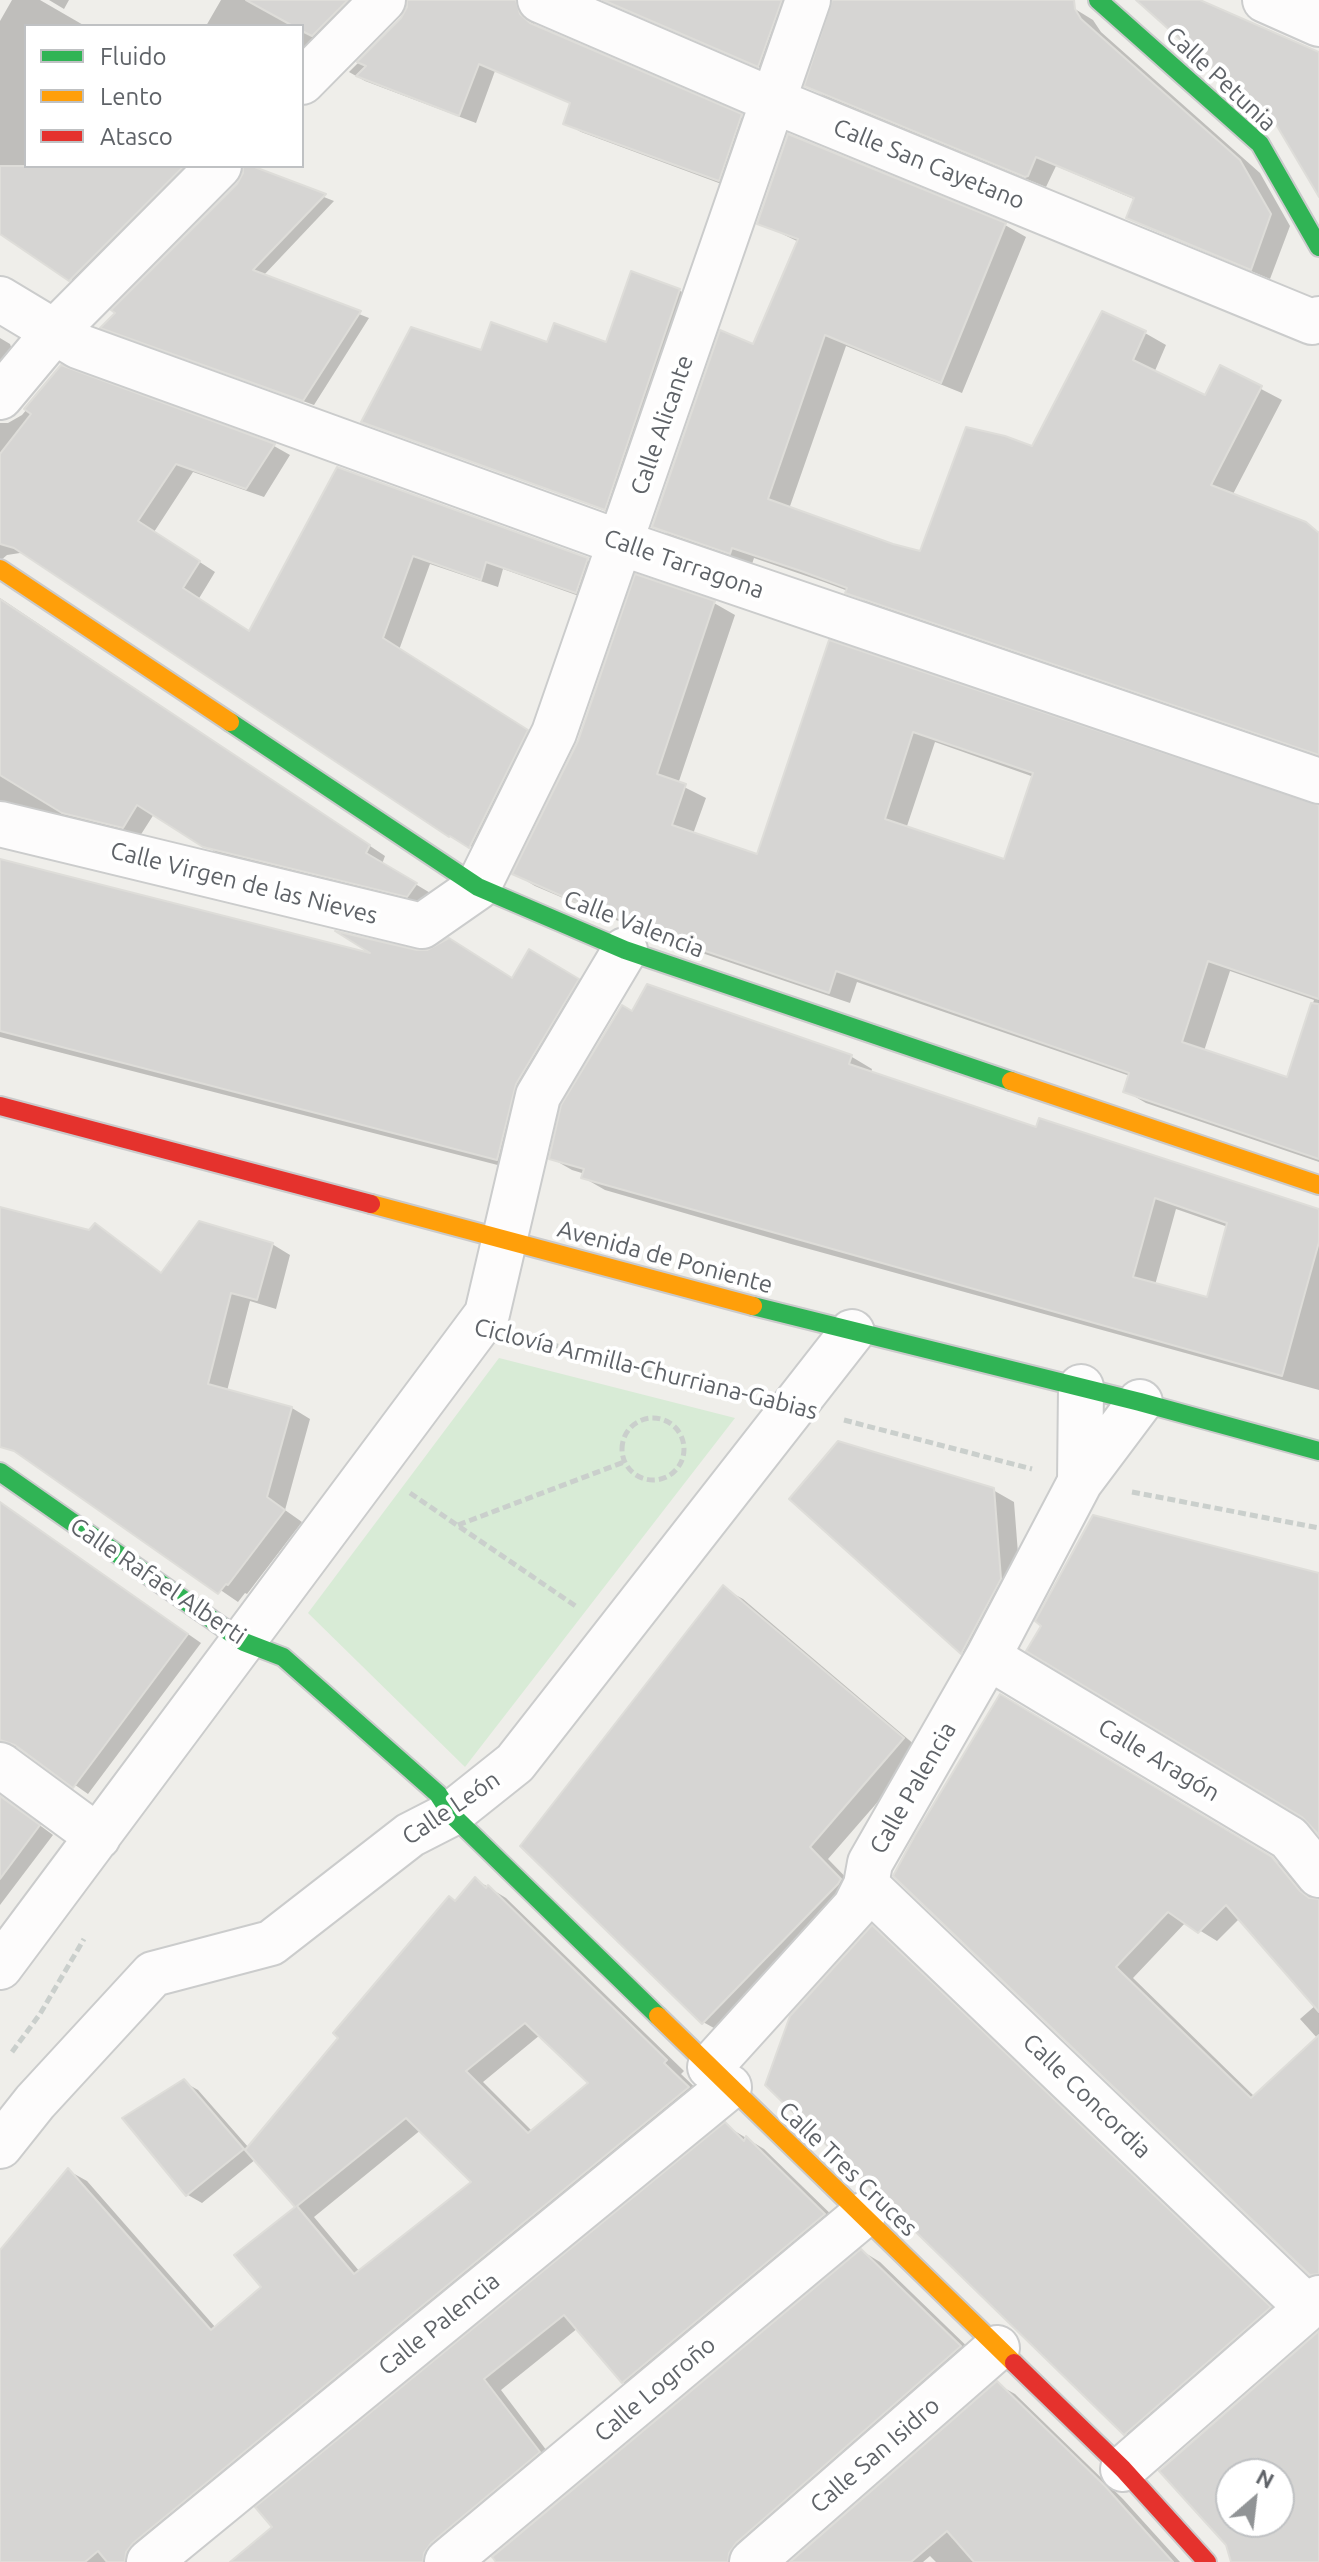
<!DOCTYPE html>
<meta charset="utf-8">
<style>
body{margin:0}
#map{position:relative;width:1319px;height:2562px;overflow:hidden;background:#efeeea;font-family:Ubuntu,sans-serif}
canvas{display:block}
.legend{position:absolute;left:24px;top:24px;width:280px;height:144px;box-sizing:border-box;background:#fff;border:2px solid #bfc1c3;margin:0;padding:10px 14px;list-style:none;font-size:24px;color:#5f6368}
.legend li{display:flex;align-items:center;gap:16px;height:40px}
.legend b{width:40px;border:2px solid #bfc1c3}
.north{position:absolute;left:1215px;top:2458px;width:80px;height:80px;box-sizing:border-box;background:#fff;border:2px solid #bfc1c3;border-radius:50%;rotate:28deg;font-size:22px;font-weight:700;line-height:32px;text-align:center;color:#5f6368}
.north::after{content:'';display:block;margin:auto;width:28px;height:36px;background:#919496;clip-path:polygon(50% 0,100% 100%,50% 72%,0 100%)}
</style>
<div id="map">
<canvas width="1319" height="2562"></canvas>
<ul class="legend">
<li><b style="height:10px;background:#30b455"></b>Fluido</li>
<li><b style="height:10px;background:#ff9f0a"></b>Lento</li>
<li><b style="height:10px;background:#e5322d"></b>Atasco</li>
</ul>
<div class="north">N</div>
</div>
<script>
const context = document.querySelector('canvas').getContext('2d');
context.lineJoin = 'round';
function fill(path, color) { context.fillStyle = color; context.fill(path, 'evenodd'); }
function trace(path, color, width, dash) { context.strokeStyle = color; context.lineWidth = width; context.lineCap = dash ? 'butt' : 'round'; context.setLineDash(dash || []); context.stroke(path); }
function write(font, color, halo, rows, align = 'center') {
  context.font = font + ' Ubuntu,sans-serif'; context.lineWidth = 8; context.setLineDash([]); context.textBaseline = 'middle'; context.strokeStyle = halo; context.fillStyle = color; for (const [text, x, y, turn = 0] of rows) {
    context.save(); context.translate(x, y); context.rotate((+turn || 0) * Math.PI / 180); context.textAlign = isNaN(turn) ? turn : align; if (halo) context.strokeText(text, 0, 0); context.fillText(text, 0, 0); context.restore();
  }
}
const green = new Path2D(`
 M499 1358 735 1418 465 1767 308 1613Z`);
const shadow = new Path2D(`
 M12 0H40L85 26H26V166L0 212V21Z
 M49 0H69L64 9Z
 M221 0H373L302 63V26H206Z
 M437 0H532L531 12 535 26 757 125 735 189 581 132 565 123 572 104 495 71 476 123 365 81 349 72 402 19Z
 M602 0H781L797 10 775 74Z
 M834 0H1039L1075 9 1093 20 1101 32 1260 173 1290 226 1270 279 1148 228 1129 217 1136 200 1056 166 1046 187 826 97 807 86Z
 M51 166H209L86 289 0 232V219Z
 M245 166 334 201 263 276 369 318 314 405 113 332 118 313 238 185 245 174Z
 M759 223 1005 225 1026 237 962 393 846 346 789 509 893 546 922 553 1033 448 1145 333 1166 345 1154 373 1206 398 1221 368 1282 400 1232 496 1305 524 1319 532V758L869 604 848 591 824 582 754 558 752 564 675 538 654 526 754 346 799 242Z
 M679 290 688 296 614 514 363 421 549 345 607 344Z
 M0 338 10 344 18 366 0 387Z
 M62 368 274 446 290 455 264 497 193 472 154 532 215 572 198 600 250 633 338 469 587 560 604 569 593 601 503 569 498 587 430 564 399 650 543 741 486 856 28 555 20 553 7 555 0 561V423H8L22 415Z
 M0 598 385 856 382 864 432 894 424 905 222 856 154 814 140 836 0 805Z
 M714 603 735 615 678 784 706 798 693 834 759 856 831 643 1319 807V1162L1146 1103 1125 1091 1130 1076 857 982 850 1003 696 951 681 942 610 918 535 886 515 874ZM935 742 1034 777 1005 862 906 829ZM1230 971 1314 1000 1288 1080 1204 1051Z
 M0 861 379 958 513 980 529 952 597 992 517 1170 0 1037Z
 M648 986 852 1057 872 1069 871 1073 1037 1130 1319 1211V1390L791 1244 605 1190 584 1178 585 1174 572 1170 551 1158ZM1176 1209 1228 1227 1208 1299 1155 1285Z
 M0 1210 90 1232 95 1226 163 1274 272 1244 290 1255 276 1309 250 1301 227 1391 292 1408 310 1419 285 1510 302 1522 247 1594 245 1593 238 1602 35 1463 0 1423Z
 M993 1490 1014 1502 1021 1592 983 1664 962 1652 792 1499Z
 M0 1511 17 1515 201 1643 88 1794 24 1749 18 1747 6 1749 0 1753Z
 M723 1588 743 1599 922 1751 828 1859 859 1891 723 2033 703 2022Z
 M1001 1696 1290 1870 1315 1901H1319V2278L1311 2274 895 1876ZM1240 1918 1316 2005 1300 2019 1318 2039 1255 2097 1133 1978 1186 1922 1217 1941Z
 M0 1796 53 1835 0 1905Z
 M475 1879 506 1898 684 2071 681 2074 706 2098 144 2562H0V2253L69 2171 87 2181 216 2328 264 2288 298 2207 256 2159 202 2203 188 2195 125 2119 184 2082 198 2090 249 2148ZM540 2035 591 2083 533 2132 483 2082ZM422 2129 474 2182 360 2272 314 2217Z
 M872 1928 888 1937 1285 2317 1141 2442 1125 2433Z
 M725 2125 764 2149 842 2225 641 2392 623 2382 578 2328 501 2390 556 2463 442 2562H233Z
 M862 2251 880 2262 978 2357 748 2562H499Z
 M997 2384 1015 2394 1123 2499 1180 2562H936L930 2556 923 2562H793Z`);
const building = new Path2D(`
 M246 0H348L312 36 302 31V26H293Z
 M407 0H516L520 14 530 23 742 114 719 181 563 124 570 103 479 64 459 116 356 76 366 66 357 62 401 18 407 7Z
 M603 0H782L758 67Z
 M832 0H1074L1075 9 1081 19 1240 160 1271 214 1251 270 1126 218 1134 198 1036 157 1028 176 1025 177 804 86Z
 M1136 0H1200L1319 52V197L1277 126Z
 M788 134 1006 223 941 383 825 335 768 499 893 544 920 551 966 427 1005 436 1032 446 1102 311 1146 331 1133 360 1205 395 1220 365 1262 386 1211 485 1306 522 1319 533V755L845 593 847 588 801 571 732 548 730 554 652 527 720 330 753 344 798 239 757 224Z
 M0 166H184L69 281 0 234Z
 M243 166H252L326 194 253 270 361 311 303 401 100 328 115 313 111 310 237 184 243 173Z
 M631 271 680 289 605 510 361 422 411 327 481 350 491 322 547 342 554 323 606 342Z
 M61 365 275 444 246 489 176 464 138 521 200 561 183 588 249 631 337 467 588 558 576 593 486 562 481 580 413 556 383 638 528 730 469 848 450 836 449 837 14 548 0 544V454L31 414 24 409Z
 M635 574 715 601 657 774 686 784 672 825 757 854 829 640 1319 805V999L1208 961 1182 1042 1287 1077 1311 1003 1319 1004V1159L1123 1092 1129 1073 836 971 829 993 673 940 675 937 587 907 512 874 578 741ZM913 732 1033 773 1004 859 885 819Z
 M0 599 370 845 366 853 417 883 407 897 203 847 137 805 123 828 62 813 0 775Z
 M0 859 370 953 335 931 417 950H427L449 938 512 978 529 949 579 979 516 1084 497 1160 0 1031Z
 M647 984 852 1055 849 1064 1036 1127 1039 1118 1319 1209V1242L1282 1376 581 1178 584 1169 549 1159 561 1105 622 1005 632 1011ZM1155 1198 1227 1223 1207 1297 1133 1277Z
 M0 1207 89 1230 95 1223 161 1273 199 1221 273 1243 257 1300 231 1293 208 1384 292 1407 267 1497 285 1510 228 1585 226 1584 218 1594 14 1451 0 1447Z
 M838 1441 994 1488 1001 1579 961 1654 789 1499Z
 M0 1502 188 1634 73 1788 15 1745 0 1740Z
 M1093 1515 1319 1573V1835L1302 1817 1026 1651 1041 1626 1035 1621Z
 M723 1585 904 1738 810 1847 841 1879 838 1884 702 2024 520 1846Z
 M1000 1694 1272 1857 1300 1891 1309 1898 1319 1899V2012L1226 1905 1198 1933 1168 1912 1116 1967 1251 2098 1319 2035V2274L1310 2275 893 1876 915 1835Z
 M0 1796 40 1825 0 1879Z
 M475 1877 486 1888 488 1885 667 2060 664 2063 689 2087 133 2543 126 2552 125 2562H107L98 2551 85 2562H0V2250L68 2168 211 2330 261 2287 234 2255 295 2207 245 2150 338 2038 333 2033 449 1896 455 1901ZM525 2023 588 2083 528 2133 466 2071ZM406 2118 471 2182 354 2274 297 2206Z
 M872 1925 1271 2307 1124 2435 765 2085 790 2016Z
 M184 2079 244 2149 186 2196 122 2118Z
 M725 2122 744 2141 746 2136 825 2214 622 2383 564 2315 484 2379 540 2452 431 2543 424 2553 423 2562H230L272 2527 255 2507Z
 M861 2249 961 2346 736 2543 729 2553 728 2562H496L492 2557Z
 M1319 2331V2562H1231L1226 2545 1159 2471ZM1231 2474H1279V2522H1231Z
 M997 2381 1105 2486 1173 2562H974L947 2531 911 2562H790Z`);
const path = new Path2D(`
 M527 1338 746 1395
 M622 1449a31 31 0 1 1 62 0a31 31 0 1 1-62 0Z
 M844 1420 1032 1469
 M1132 1492 1319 1528
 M410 1493 577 1607
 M458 1525 624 1462
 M12 2052 40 2014 84 1939`);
const street = new Path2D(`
 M540 0 774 101 1312 322 1319 319
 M1265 0 1319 24
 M302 82 383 0
 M0 299 78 346 621 543 1319 781
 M0 397 56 330 219 166
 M0 824 422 926 478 887 554 733 808 0
 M1080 1482 1081 1387
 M988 1657 1289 1838 1319 1875
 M0 1765 98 1837
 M866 1885 1308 2308
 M0 1967 487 1314 538 1096 625 950
 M710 2067 855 1907 866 1885 870 1863 988 1657 1080 1482 1140 1402
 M0 2146 35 2102 153 1974 271 1943 410 1835 451 1814 515 1763 852 1332
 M1123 2469 1319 2298
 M149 2562 729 2087
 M447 2562 863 2215
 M752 2562 997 2348`);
const fast = new Path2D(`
 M1098 0 1260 144 1319 247
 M230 722 478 887 625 950 1011 1081
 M753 1306 1140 1402 1319 1451
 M0 1472 244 1642 283 1657 438 1794 451 1814 658 2016`);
const slow = new Path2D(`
 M0 569 230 722
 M1011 1081 1319 1185
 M371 1204 753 1306
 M658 2016 1014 2363`);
const jam = new Path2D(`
 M0 1106 371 1204
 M1014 2363 1123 2469 1207 2562`);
const streetNames = [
 ["Calle Petunia",1221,79,43],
 ["Calle San Cayetano",929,164,22],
 ["Calle Alicante",662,425,-71],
 ["Calle Tarragona",684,564,19],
 ["Calle Virgen de las Nieves",244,883,14],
 ["Calle Valencia",634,924,21],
 ["Avenida de Poniente",665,1257,15],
 ["Ciclovía Armilla-Churriana-Gabias",646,1369,14],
 ["Calle Rafael Alberti",158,1581,34],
 ["Calle Aragón",1159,1760,31],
 ["Calle Palencia",913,1788,-60],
 ["Calle León",451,1808,-34],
 ["Calle Concordia",1087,2096,44],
 ["Calle Tres Cruces",848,2169,44],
 ["Calle Palencia",439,2324,-39],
 ["Calle Logroño",655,2389,-40],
 ["Calle San Isidro",875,2455,-41]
];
fill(green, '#d8ebd6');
fill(shadow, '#0003');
fill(building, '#d6d5d3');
trace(building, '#deddd9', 2);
trace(street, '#cbcccc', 48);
trace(fast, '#cacacb', 22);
trace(slow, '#cacacb', 22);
trace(jam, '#cacacb', 22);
trace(path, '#cacfcc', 5, [8, 4]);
trace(street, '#fdfcfc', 44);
trace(fast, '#30b455', 18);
trace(slow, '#ff9f0a', 18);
trace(jam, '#e5322d', 18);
write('24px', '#5f6368', '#fff', streetNames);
</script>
